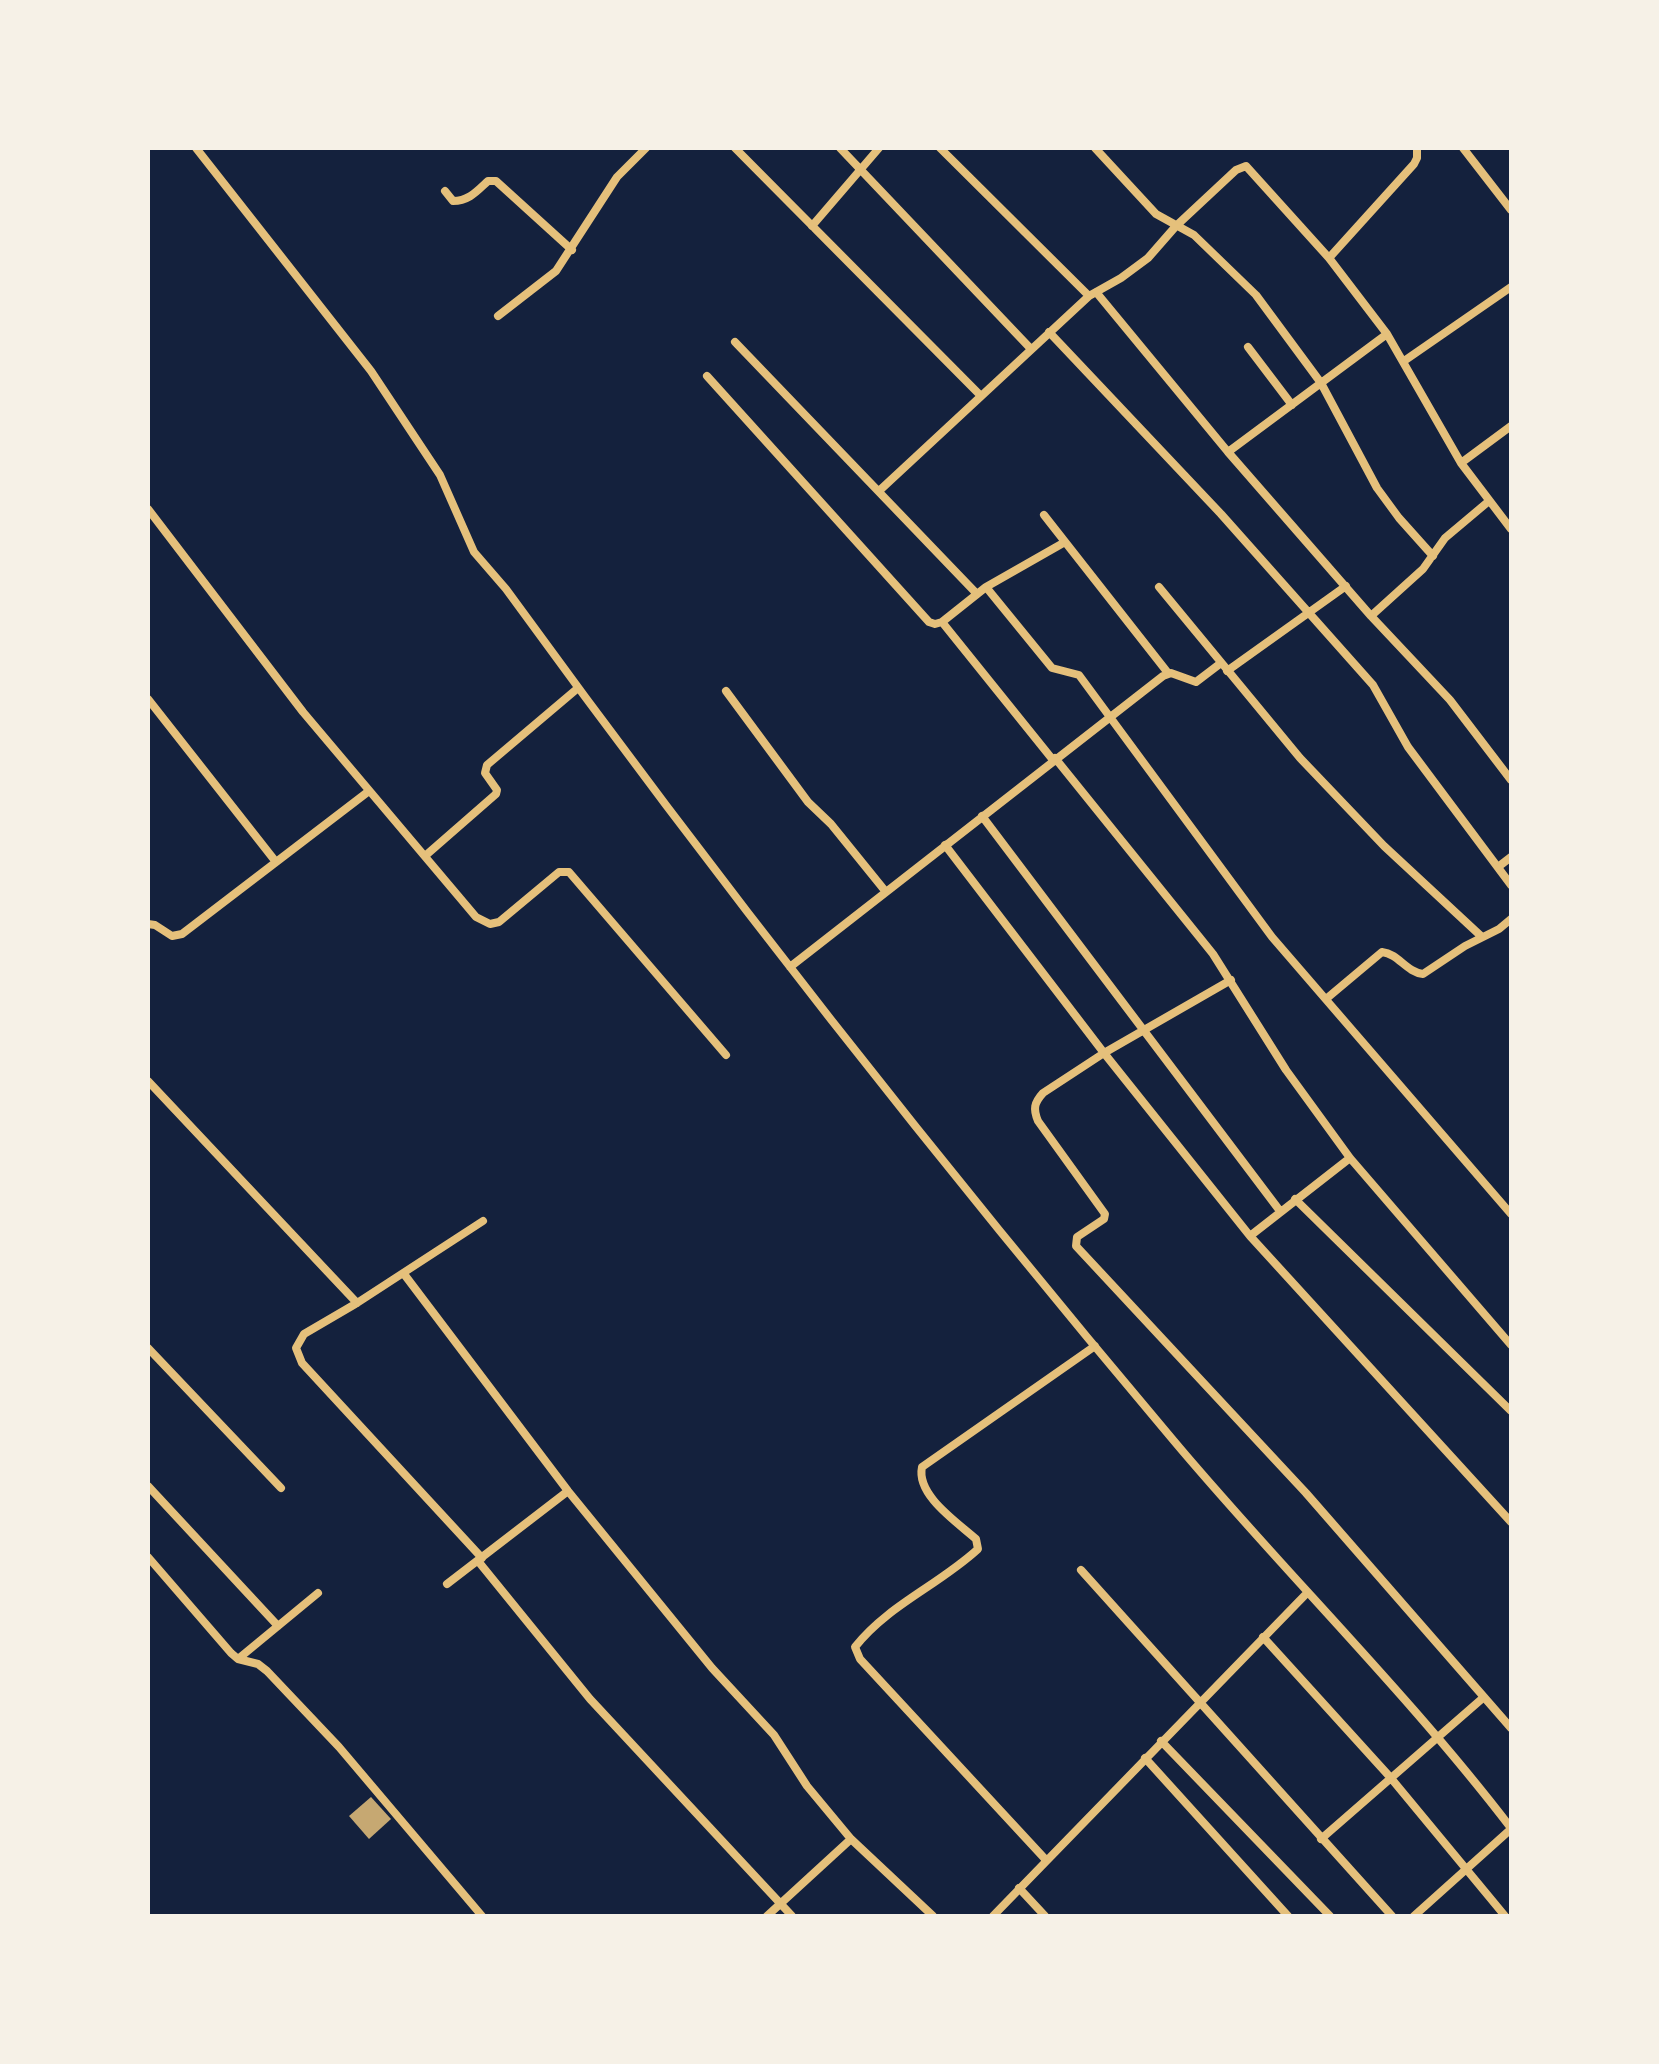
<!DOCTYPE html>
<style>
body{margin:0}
#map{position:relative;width:1659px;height:2064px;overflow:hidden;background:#14213d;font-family:Poppins,sans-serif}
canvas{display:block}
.frame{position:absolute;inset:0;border:150px solid #f6f1e7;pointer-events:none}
</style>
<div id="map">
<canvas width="1659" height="2064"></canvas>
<div class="frame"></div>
</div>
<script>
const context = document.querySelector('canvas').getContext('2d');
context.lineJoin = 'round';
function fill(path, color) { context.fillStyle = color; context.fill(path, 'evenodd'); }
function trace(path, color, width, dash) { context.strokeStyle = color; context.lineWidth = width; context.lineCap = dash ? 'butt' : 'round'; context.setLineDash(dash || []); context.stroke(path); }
const building = new Path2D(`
 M371 1797 391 1819 369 1839 349 1816Z`);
const minor = new Path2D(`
 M196 148 371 371 440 475 474 552 506 589C718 881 941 1165 1174 1441 1284 1572 1407 1692 1511 1828
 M735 148 981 396
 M840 148 1031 349
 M940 148 1089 296
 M1095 148 1156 214 1194 235 1256 295 1321 383 1377 488 1399 518 1433 556
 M1463 148 1511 210
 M445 191 453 201C469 201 477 191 488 181H496L572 250
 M812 226 879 148
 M1329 258 1414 164 1417 158V148
 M1096 292 1228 452 1371 616 1450 700 1511 780
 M498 316 556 271 617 177 646 148
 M1049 332 1221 514 1373 685 1408 747 1511 885
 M735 342 977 594
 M1248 347 1292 405
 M1404 361 1511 287
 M707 376 929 622 935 624 942 622
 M1228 452 1387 334
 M1461 463 1511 426
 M879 491 1089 296 1121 278 1148 258 1176 226 1236 170 1246 166 1329 258 1387 334 1461 463 1511 529
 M148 509 303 712 476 917 490 924 499 922 559 872H569L726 1055
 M1044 515 1168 673
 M986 587 1052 668 1079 675 1272 937 1511 1214
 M1159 587 1300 758 1384 846 1482 937
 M1371 616 1423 569 1445 538 1489 501
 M942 622 1053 760
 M942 622 986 587 1065 542
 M1227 671 1346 586
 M726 691 808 802 831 824 886 892
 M148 699 276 862
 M1055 758 1213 954 1286 1070 1350 1158 1511 1345
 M982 816 1280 1211
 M945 845 1104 1053 1250 1236 1511 1522
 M425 856 496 794 497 790 485 773 487 765 578 688
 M1498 867 1511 857
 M148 924 155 925 172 936 182 934 369 791
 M790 967 1163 676 1171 673 1196 682 1221 663
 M1231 980 1104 1053 1043 1093C1034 1103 1033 1109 1038 1121L1105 1214 1104 1219 1077 1237 1076 1246 1306 1493 1511 1728
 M1326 999 1382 952C1399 954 1406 972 1423 974L1465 946 1499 929 1511 919
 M148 1081 357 1303
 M1295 1199 1511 1411
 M1250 1236 1350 1158
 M404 1274 568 1491 712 1668 774 1735 807 1786 851 1839 933 1916
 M148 1348 281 1488
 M148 1486 278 1626
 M148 1557 231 1653 238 1659 258 1664 267 1671 339 1747 482 1916
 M482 1558 302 1363 296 1348 304 1334 357 1303 483 1221
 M478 1561 590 1699 792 1916
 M1081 1570 1392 1916
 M447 1584 568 1491
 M1263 1637 1390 1777 1505 1916
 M238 1659 318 1593
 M1161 1741 1330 1916
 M1145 1758 1288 1916
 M1321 1839 1484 1697
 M1046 1860 860 1659 855 1647C888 1605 939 1585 978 1549L976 1539C957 1522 916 1495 922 1467L1095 1346
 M1019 1888 1045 1916
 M767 1916 851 1839
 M993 1916 1308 1592
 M1414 1916 1511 1829`);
fill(building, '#c6a872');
trace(minor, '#e5c07b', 8);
</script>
